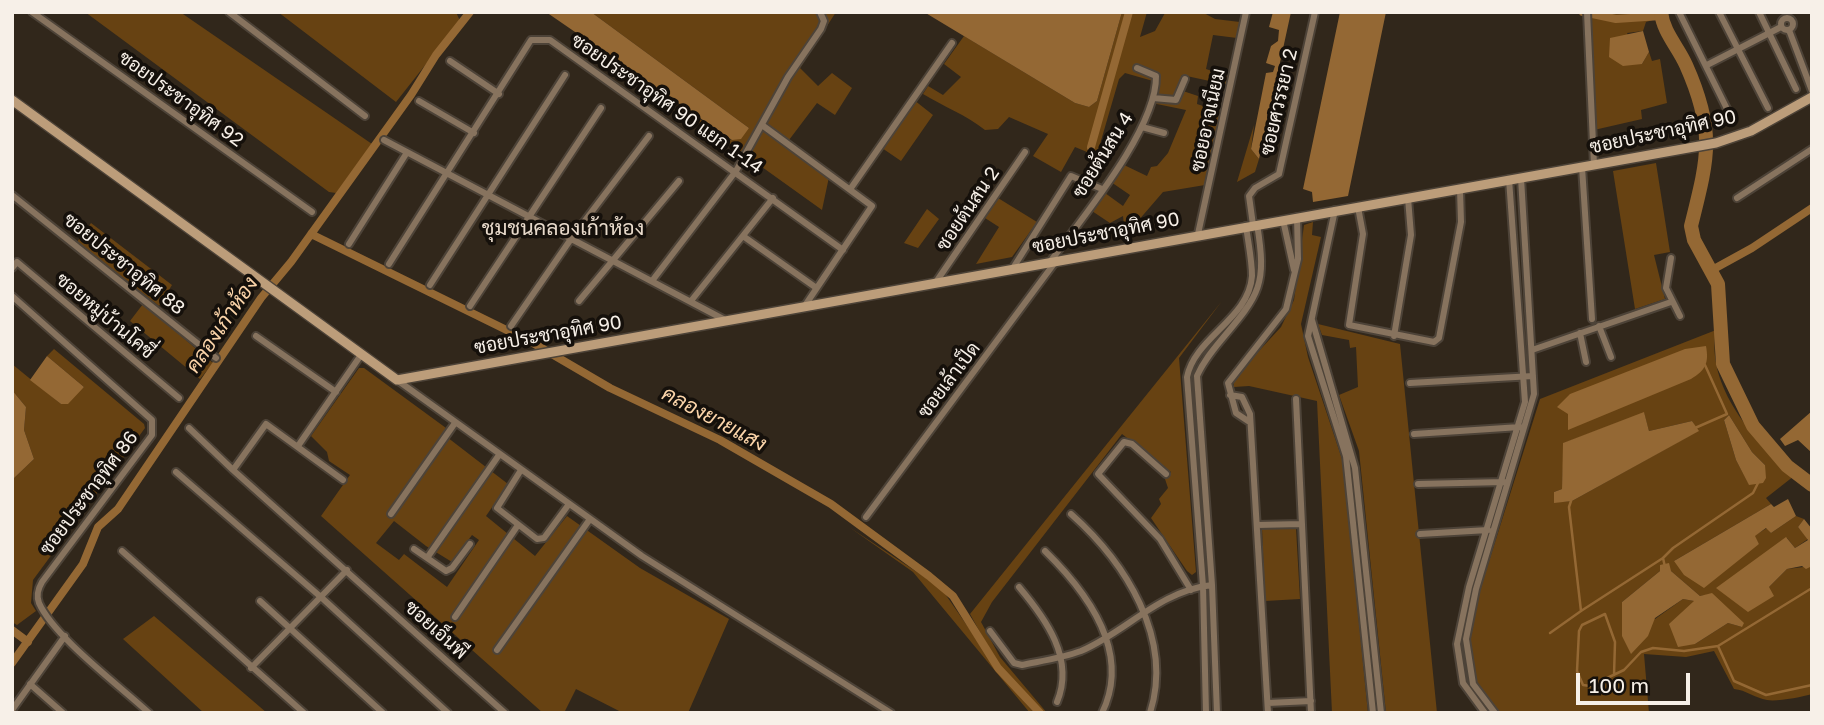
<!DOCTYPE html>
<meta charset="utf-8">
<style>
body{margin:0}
#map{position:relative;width:1824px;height:725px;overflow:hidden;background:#31271b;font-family:"Golos Text",sans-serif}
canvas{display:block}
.frame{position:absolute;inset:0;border:14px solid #f7f0e8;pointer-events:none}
.scale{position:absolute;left:1576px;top:673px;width:114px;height:32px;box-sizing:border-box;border:4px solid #f7f0e8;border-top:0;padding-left:9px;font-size:21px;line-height:24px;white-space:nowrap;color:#f7f0e8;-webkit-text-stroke:5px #15100b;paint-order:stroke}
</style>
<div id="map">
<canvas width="1824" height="725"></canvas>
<div class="frame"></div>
<div class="scale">100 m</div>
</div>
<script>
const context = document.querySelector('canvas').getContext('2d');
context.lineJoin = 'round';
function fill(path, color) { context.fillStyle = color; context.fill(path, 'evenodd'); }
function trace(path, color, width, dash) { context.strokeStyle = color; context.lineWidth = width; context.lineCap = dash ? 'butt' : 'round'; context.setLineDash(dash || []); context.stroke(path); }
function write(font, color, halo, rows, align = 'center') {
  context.font = font + ' "Golos Text",Sarabun,sans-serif'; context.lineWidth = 7; context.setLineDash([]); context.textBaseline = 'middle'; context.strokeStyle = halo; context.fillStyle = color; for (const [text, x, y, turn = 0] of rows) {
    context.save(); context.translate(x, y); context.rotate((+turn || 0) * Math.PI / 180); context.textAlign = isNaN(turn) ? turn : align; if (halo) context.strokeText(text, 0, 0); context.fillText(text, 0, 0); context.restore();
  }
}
const green = new Path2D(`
 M85 12H180L372 144 336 193 329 192Z
 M278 12H456L460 21 396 102Z
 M591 12H836L800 68 818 86 832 73 852 88 835 115 817 103 789 140 760 120 742 153 633 75 731 140 749 128Z
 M1122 12H1147L1140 37 1155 31 1165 13 1202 12 1215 19 1240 22 1237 38 1213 35 1206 69 1230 77 1228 85 1182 75 1177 89 1198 96 1197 104 1221 112 1205 185 1163 192 1125 236 1123 216 1110 223 1092 211 1105 193 1123 206 1130 195 1111 182 1124 165 1147 176 1151 167 1157 166 1168 153 1186 110 1147 102 1153 81 1125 73 1119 79 1098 151 1087 152 1075 147 1061 172 1033 156 1048 134 1009 117 998 129 985 130C965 114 944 107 923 94L928 86 943 95 961 77 944 64 964 36 1075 103 1089 107 1097 101Z
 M1590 12H1658L1656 19 1646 22 1643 31 1627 33 1642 64 1649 52 1652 61 1660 59 1667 103 1641 110 1642 119 1594 130Z
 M914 100 933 115 901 161 882 148Z
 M1254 125 1251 149 1259 159 1255 172 1237 182Z
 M762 130 829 177 822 210 748 157Z
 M1656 163 1670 252 1654 255 1665 299 1635 309 1613 171Z
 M998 198 1037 222 1012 257 976 264 999 227 985 218Z
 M927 209 939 219 918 248 904 243Z
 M1313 222 1312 235 1321 237 1301 324 1308 357 1343 462 1368 713H1332L1317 401 1249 386 1234 387 1233 379 1281 327 1294 300 1304 225Z
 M91 223 172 285 159 306 77 242Z
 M1222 301 1179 358 1196 572 1192 575 1187 571 1151 518 1161 504 1159 499 1168 488 1165 479 1171 472 1122 434 992 602 981 622 1000 657 1047 713H1041L996 661 970 614Z
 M143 304 213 363 200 379 130 321Z
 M1318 324 1400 344 1437 713H1386L1359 451 1339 395 1358 387 1356 347 1350 348 1349 340 1322 335Z
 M1716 330C1705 387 1755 441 1794 476L1766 498 1771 504 1674 561 1759 544 1754 536 1767 528 1771 533 1796 516 1804 519 1798 527 1808 539 1795 548 1787 538 1769 587 1787 569 1812 566V694C1802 697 1776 702 1767 700 1755 698 1746 690 1734 689L1714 651 1686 657 1644 654 1649 713H1500C1471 692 1468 658 1469 625L1540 399ZM1644 413 1649 431 1692 421 1698 431 1572 501 1554 502V492L1562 489 1564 443ZM1729 415 1752 452 1765 465 1749 484 1736 460 1724 420ZM1660 571H1671L1700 596 1712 594 1742 627 1728 623 1695 644 1694 601 1683 599 1655 619 1622 602Z
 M54 349 144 424 145 428 33 580 31 603 36 611 17 625 12 622V480L34 459 24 430 26 407 12 390V364L61 404 84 387 47 356Z
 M359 368H364L446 428 443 434 508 484 486 516 535 556 567 516 640 568 729 619 688 713H623L576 689 564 713H543L321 516 350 475 329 461 327 452 311 436ZM394 521 426 546 452 562 472 535 479 540 447 587 404 554 399 560 376 543Z
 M849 527 941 588 1000 673 1034 713H1030L913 572Z
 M1296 528 1300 599 1265 601 1262 529Z
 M154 616 267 713H204L123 639Z`);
const water = new Path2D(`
 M546 12H591L749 128 741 139 732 140Z
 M924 12H1122L1097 101 1089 107 1075 103Z
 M1273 12H1291L1259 159 1251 149 1266 73 1273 72 1275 66 1266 63 1271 46 1278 41 1279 30 1269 27Z
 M1340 12H1386L1348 196 1313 202 1312 192 1303 189Z
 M1643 31 1649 52 1642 64 1623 66 1609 57 1610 38Z
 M1706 346C1709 363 1706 370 1691 379L1568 430V414L1557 407 1570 394 1685 349Z
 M47 356 84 387 68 404H61L30 380Z
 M12 390 26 407 24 430 34 459 12 480Z
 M1812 411V453L1798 440 1785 446 1780 439Z
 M1644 412 1649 431 1692 421 1699 431 1572 501 1554 503V492L1562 489 1563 443Z
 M1729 415 1752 452 1765 465 1766 478 1763 483 1749 485 1736 460 1724 420Z
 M1788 499 1796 516 1771 533 1766 528 1755 536 1759 544 1704 588 1684 575 1674 561 1771 504 1774 507Z
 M1804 519 1812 529V566L1806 569 1802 566 1787 569 1769 587 1774 596 1748 612 1716 588 1786 537 1795 548 1808 540 1798 527Z
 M1669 563 1671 571 1700 596 1712 593 1744 623 1742 627 1728 623 1695 644 1678 647 1669 624 1694 601 1683 599 1655 618 1648 636 1631 654 1622 636V602L1660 571V565Z`);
const stream = new Path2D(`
 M1705 365 1727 414
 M1695 428 1727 414
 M1571 501 1569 507 1581 611 1663 558
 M1665 567 1663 558 1673 548 1753 493 1759 481
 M1550 633 1581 611
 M1718 646 1734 681 1766 695 1812 685
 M1614 675 1615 642 1605 614 1582 625 1579 631 1577 671 1583 685 1590 686 1624 670 1641 652 1653 648 1684 651 1718 646 1812 588`);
const canal = new Path2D(`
 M1583 12 1616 19 1661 16
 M1091 147 1129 12
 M311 234 533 343 610 388 720 440 831 504 929 576 953 596 998 668 1040 713
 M1712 270 1752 248 1812 208
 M12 630 28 642
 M12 663 83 564 98 527 118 509 261 298 291 262 411 95 436 55 470 12`);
const river = new Path2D(`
 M1661 12C1663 32 1678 47 1686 65 1716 132 1708 158 1691 226L1694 240 1718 284 1723 364 1753 426 1787 466 1812 485`);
const street = new Path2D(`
 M32 12 312 212
 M229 12 365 116
 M1587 12 1594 165
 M1679 12 1733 121
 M1719 12 1768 108
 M1759 12 1796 89
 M1781 24a6 6 0 1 1 12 0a6 6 0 1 1-12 0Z
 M1789 30 1812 91
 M450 61 499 94
 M1707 65 1781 27
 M1153 98 1176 100 1185 79
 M419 101 474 133
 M762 125 872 206 804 307
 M1142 127 1164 133
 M384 140 725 320
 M1582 167 1592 319
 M851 188 952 43
 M12 195 216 358
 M1737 198 1812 149
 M1358 207 1363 234 1349 325 1434 342 1439 338 1461 222 1460 189
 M1335 210 1308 336 1346 456 1373 713
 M1283 220 1294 270
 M1253 225 1249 196 1255 188 1279 174 1315 12
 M1198 234 1246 12
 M743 236 815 287
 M349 244 406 154
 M1671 258 1666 288 1680 316
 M1050 262C1081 219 1157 129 1156 76L1137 68
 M389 264 531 40H550L843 250
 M12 268 17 262 179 398
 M1013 268 1071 176 1102 189
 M652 281 736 171 788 77 821 29 824 21 820 12
 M936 282 1025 152
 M430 285 565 75
 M12 296 152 420V435L42 582C38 589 36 595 39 603 54 637 120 686 149 713
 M579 301 679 181
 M691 301 773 198
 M470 306 601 108
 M1312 320 1355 468 1381 713
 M511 326 571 239 649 136
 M1599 326 1611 357
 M1580 333 1586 362
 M256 336 336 392
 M1394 336 1411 235 1408 198
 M1532 350 1671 302
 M397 380 642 556 891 713
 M1410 383 1533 376
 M1230 395 1242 397 1250 414 1268 713
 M1296 399 1311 713
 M1248 421 1236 413 1228 383 1286 309 1298 259 1297 217
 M189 428 233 470
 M1414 434 1520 427
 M298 446 361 355
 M521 470 497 508 537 539 544 538 569 504
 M176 472 322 598 448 713
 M1166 474 1132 444 1124 442 1098 474 1160 539 1191 590
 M343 480 266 424 233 470 505 713
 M1418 484 1504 482
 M391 514 455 423
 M1071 514C1125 562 1174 638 1150 713
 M866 517 1056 261
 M1257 525 1301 524
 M1420 534 1488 530
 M414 549 446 571 452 568 470 544
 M122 551 304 713
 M1045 551C1087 592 1132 652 1102 713
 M427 558 499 455
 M1019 587C1046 619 1075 659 1057 702
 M260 601 383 713
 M455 617 518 525
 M990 631 1014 663 1022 665C1041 661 1062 658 1081 651 1126 632 1159 591 1212 585
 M497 650 590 519
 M251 668 347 570
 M30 684 63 713
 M1268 703 1311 701
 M12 710 65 636
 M1206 713 1203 586 1187 377C1195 337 1249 319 1252 276 1252 260 1248 242 1246 226
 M1217 713 1212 585 1197 376C1203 362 1212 351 1222 339 1260 294 1267 285 1257 224
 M1485 713 1463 683 1457 644 1469 587 1525 402 1509 179
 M1495 713 1473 684 1466 639 1476 589 1534 394 1521 178`);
const secondary = new Path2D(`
 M12 100 397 380 1716 143 1751 131 1812 97`);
const streetNames = [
 ["ซอยประชาอุทิศ 92",181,99,36],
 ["ซอยศวรรยา 2",1279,102,-77],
 ["ซอยประชาอุทิศ 90 แยก 1-14",667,104,35],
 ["ซอยอาจเนียม",1208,120,-78],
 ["ซอยประชาอุทิศ 90",1663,132,-12],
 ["ซอยต้นสน 4",1103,155,-58],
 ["ซอยต้นสน 2",968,209,-56],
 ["ซอยประชาอุทิศ 90",1106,233,-11],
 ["ซอยประชาอุทิศ 88",124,264,39],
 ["ซอยหมู่บ้านโคซี่",105,316,40],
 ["ซอยประชาอุทิศ 90",548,335,-10],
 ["ซอยเล้าเป็ด",949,380,-53],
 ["ซอยประชาอุทิศ 86",89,493,-53],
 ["ซอยเอ็นพี",436,630,42]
];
const neighbourhoodNames = [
 ["ชุมชนคลองเก้าห้อง",563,228]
];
const waterNames = [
 ["คลองเก้าห้อง",222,325,-56],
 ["คลองยายแสง",714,419,28]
];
fill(green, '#674212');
fill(water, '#946834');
trace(stream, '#946834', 2.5);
trace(canal, '#946834', 8);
trace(river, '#946834', 14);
trace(street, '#4d4338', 10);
trace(secondary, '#4d4338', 12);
trace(street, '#87735e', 6);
trace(secondary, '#bc9d7a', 9);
write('19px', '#f7f0e8', '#15100b', streetNames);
write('21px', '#e8dacb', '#15100b', neighbourhoodNames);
write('italic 21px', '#fbd4a9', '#15100b', waterNames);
</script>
